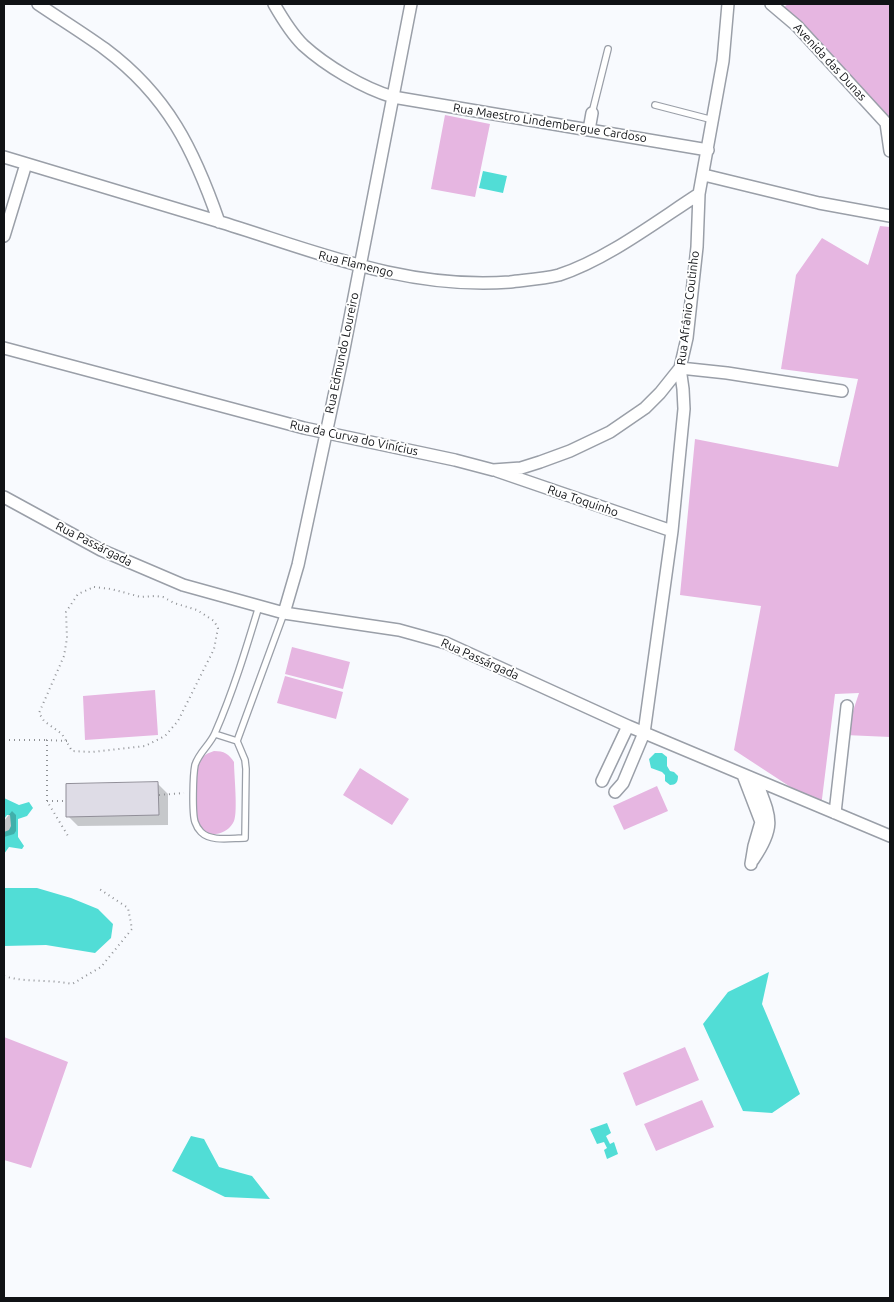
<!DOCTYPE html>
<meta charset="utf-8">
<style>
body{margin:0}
#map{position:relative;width:894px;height:1302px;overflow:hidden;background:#f8fafe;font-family:Ubuntu,sans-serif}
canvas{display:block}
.frame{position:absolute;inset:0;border:5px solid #101215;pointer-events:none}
</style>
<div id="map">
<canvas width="894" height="1302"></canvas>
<div class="frame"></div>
</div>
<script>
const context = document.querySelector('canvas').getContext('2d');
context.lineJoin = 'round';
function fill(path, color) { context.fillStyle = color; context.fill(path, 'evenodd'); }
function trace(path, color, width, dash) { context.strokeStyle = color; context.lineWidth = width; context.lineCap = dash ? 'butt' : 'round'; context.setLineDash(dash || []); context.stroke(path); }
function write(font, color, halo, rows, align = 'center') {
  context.font = font + ' Ubuntu,sans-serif'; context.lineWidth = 4; context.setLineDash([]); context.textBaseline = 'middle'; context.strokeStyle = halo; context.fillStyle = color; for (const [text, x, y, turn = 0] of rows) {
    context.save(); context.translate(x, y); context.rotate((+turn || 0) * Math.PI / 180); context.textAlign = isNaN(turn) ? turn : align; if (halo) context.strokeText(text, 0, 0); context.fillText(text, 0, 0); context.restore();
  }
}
const green = new Path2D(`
 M788 4H890V143L886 123 779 11Z
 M445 115 490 124 475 197 431 189Z
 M880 226 890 227V737L845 735 859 693 835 694 821 807 734 750 761 606 680 595 695 439 838 467 858 379 781 369 796 275 822 238 868 265Z
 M292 647 350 662 343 689 285 674Z
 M285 676 343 692 336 719 277 703Z
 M155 690 158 735 85 740 83 696Z
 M214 751C224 751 229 754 234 762 234 774 238 812 234 821 231 828 224 833 216 834 207 836 202 830 197 824L196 765C201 757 205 754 214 751Z
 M360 768 409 799 392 825 343 795Z
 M657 786 668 811 624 830 613 806Z
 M4 1037 68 1062 31 1168 4 1160Z
 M685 1047 699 1080 636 1106 623 1073Z
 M702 1100 714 1127 656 1151 644 1124Z`);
const water = new Path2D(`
 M483 171 507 176 503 193 479 188Z
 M655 753H662L667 757V766L670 771 674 772 678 776C678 782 676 785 670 785L665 781V775L662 772 651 768 649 759Z
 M4 798 19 805 29 802 33 808 27 816 18 819V837L24 846 22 849 9 847 4 854V832L9 830 11 826 10 815H7L4 819Z
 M4 888H37L71 898 98 909 113 924 111 938 95 953 46 945 4 946Z
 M769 972 762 1004 800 1094 772 1113 743 1111 703 1024 728 992Z
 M607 1123 611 1133 606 1136 610 1144 614 1142 618 1154 607 1159 604 1150 607 1148 604 1142 597 1144 590 1129Z
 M191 1136 204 1139 219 1167 252 1176 270 1199 225 1197 172 1171Z`);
const shadow = new Path2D(`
 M158 784 168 794V825L78 826 68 816Z
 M12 811 16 815V831L14 834 4 837V821Z`);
const building = new Path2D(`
 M158 782 159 815 66 817V784Z`);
const path = new Path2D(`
 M94 587 111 589 141 597 155 596 163 597 174 603 197 610 214 621 218 628 214 649 178 721 165 736 145 746 92 752 72 751 62 734 44 721 39 713 64 656 67 638 66 612 78 594Z
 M4 740H46
 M67 741 47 740V801L68 836
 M159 795 184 793
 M47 801H66
 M4 976C26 983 49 979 72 984L101 967 132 929 128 908 98 888`);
const lane = new Path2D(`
 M655 105 713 120
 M592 113 608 49
 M215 734 237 741 245 760 246 769 245 838C231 838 211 842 201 832 198 829 196 825 195 822 192 813 193 775 195 765 199 752 210 745 215 733 233 692 246 649 259 606
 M237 741 284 613`);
const street = new Path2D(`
 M38 4C60 19 83 33 105 49 168 96 194 150 219 222
 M274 4C282 18 291 33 303 45 326 66 363 88 393 97L708 150
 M771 4 797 26 886 123 890 151
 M589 130 592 113
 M4 157C75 179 146 199 217 221 315 251 406 290 510 282 526 280 543 279 559 275 606 260 657 221 699 194
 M704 175 819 203 890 216
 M4 236 26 164
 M4 348 304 428 455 460 493 470 521 468 540 462 570 451 610 432 645 408 660 393 680 368
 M680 368 727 373 842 391
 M497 471 672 531
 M4 497 101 550 183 585 284 613 399 630 446 643 628 726 890 836
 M284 613 298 565 343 354 411 4
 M743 775 761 822 754 846 751 864
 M602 781 628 726
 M615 792 623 783 644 733 672 531 684 409 683 389 680 368 687 338 697 247 699 194 723 61 728 4
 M835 813 847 706
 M753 860C777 825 770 817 756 780`);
const streetNames = [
 ["Avenida das Dunas",830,62,47],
 ["Rua Maestro Lindembergue Cardoso",550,123,9],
 ["Rua Flamengo",356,264,14],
 ["Rua Afrânio Coutinho",688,308,-83],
 ["Rua Edmundo Loureiro",342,353,-78],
 ["Rua da Curva do Vinícius",354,438,12],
 ["Rua Toquinho",583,501,19],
 ["Rua Passárgada",94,544,27],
 ["Rua Passárgada",480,659,24]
];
fill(green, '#e6b6e1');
fill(water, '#51ddd6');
fill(shadow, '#0003');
fill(building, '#dedce6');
trace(building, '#908e98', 1);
trace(lane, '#9a9fa8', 8);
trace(street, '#9a9fa8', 14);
trace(path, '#909296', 2, [1, 4]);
trace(lane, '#fff', 5.5);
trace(street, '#fff', 11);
write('12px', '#101215', '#fff', streetNames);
</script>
